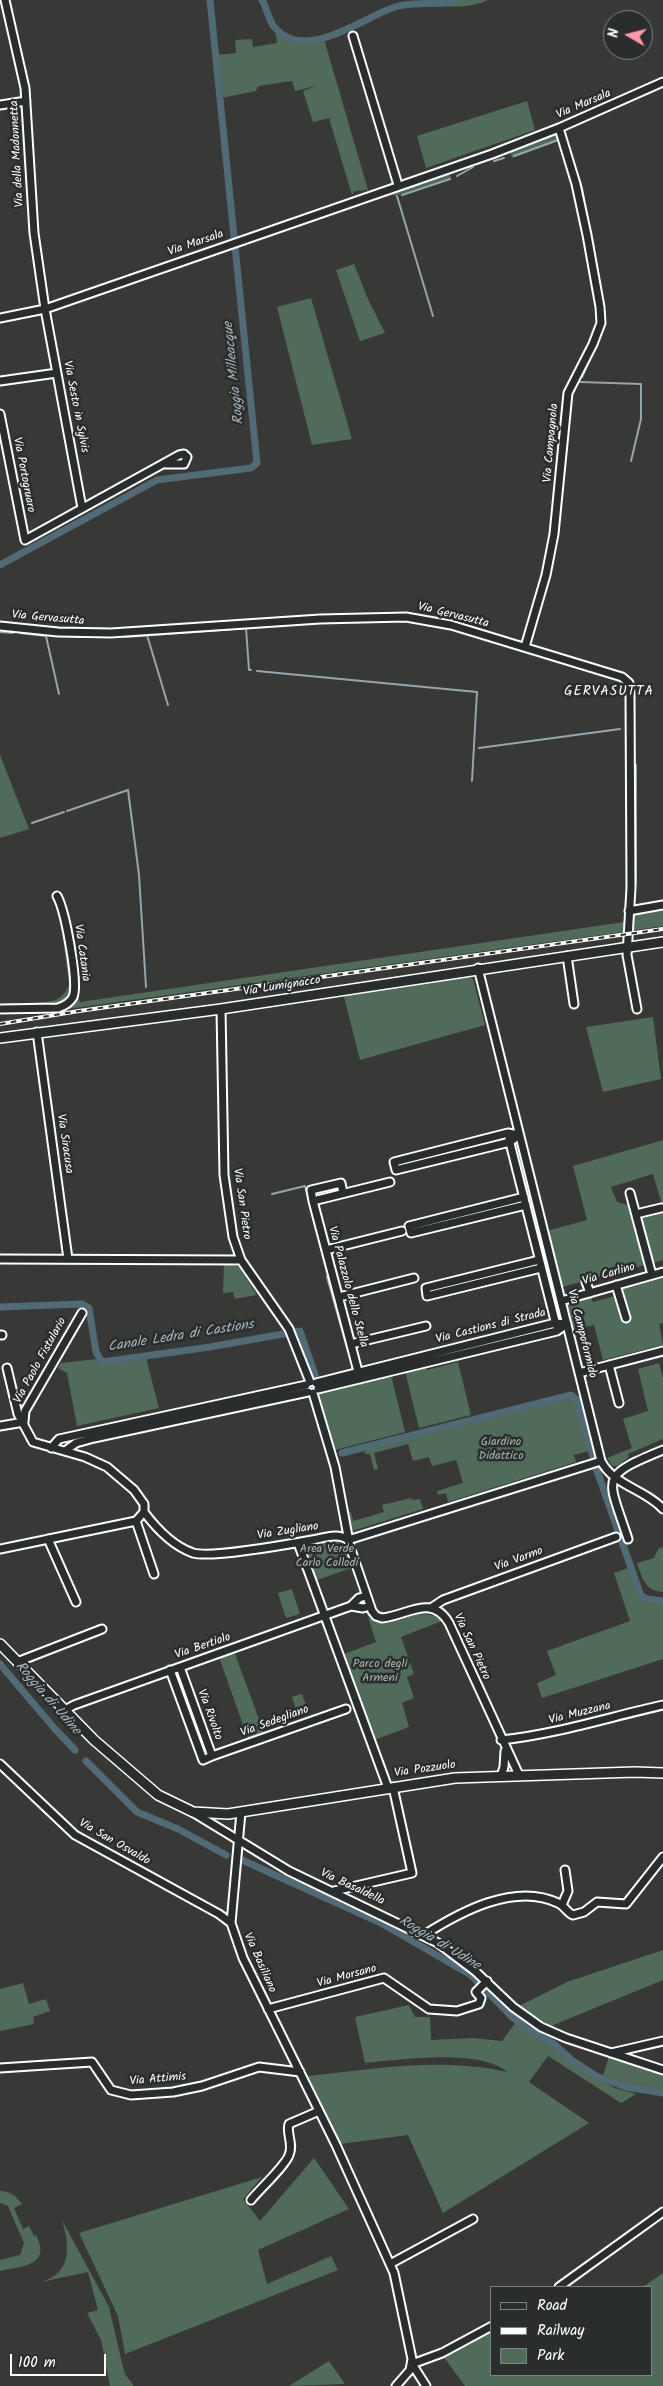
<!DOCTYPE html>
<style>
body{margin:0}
#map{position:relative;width:663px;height:2386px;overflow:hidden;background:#383836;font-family:Kalam,sans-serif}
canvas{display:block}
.legend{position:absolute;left:490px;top:2286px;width:162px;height:90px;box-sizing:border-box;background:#2a2d2e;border:1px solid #7f8182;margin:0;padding:6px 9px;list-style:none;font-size:15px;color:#fff}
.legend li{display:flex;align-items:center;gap:10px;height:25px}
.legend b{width:25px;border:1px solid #7f8182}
.north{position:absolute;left:603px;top:10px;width:50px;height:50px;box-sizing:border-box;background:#2a2d2e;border:1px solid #7f8182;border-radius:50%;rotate:278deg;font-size:14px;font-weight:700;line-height:20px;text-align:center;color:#fff}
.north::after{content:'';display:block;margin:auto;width:18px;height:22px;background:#ff9aa2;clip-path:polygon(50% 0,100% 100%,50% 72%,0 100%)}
.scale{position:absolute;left:10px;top:2354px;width:96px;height:22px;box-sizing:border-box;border:2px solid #fff;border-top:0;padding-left:6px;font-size:15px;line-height:18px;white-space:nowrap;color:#fff;-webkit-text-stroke:4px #2a2d2e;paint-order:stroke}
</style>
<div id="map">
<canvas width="663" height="2386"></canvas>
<ul class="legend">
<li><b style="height:6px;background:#2a2d2e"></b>Road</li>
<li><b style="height:6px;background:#fff"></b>Railway</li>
<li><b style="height:14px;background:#506b59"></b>Park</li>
</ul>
<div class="north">N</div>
<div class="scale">100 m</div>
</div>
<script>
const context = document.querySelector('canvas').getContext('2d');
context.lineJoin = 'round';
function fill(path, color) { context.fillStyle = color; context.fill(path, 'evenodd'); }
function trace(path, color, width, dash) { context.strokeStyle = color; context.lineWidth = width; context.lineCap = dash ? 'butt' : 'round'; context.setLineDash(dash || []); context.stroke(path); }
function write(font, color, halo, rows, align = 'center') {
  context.font = font + ' Kalam,sans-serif'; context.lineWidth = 5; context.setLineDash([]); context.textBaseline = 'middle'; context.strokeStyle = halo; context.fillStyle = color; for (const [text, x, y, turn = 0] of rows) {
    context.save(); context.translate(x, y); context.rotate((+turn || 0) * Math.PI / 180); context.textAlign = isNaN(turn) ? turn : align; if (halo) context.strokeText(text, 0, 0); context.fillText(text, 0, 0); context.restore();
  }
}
const green = new Path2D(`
 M443 0H488C473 8 454 6 437 7L432 2Z
 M275 29 296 42 324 39 368 190 355 191 352 195 329 118 313 122 303 91 316 86 295 91 292 81 258 86 256 91 222 98 217 55 236 53 235 40 252 39 253 47 277 43Z
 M527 101 535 130 426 168 417 136Z
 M552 134 557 135 559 141 512 158 510 150Z
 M449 172 451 178 394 196 392 190Z
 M354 264 368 299 385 333 360 341 336 270Z
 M311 298 352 439 312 445 277 307Z
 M0 755 29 829 0 838Z
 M58 902 72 979C72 1009 56 1006 31 1006L28 1003C46 1002 63 1004 69 984Z
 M663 908V926L630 931C632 908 643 911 663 908Z
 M624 922 623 932 53 1011 65 1007 76 989 80 1002Z
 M468 976 473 979 485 1025 360 1060 343 993Z
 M653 1017 661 1079 603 1092 586 1027Z
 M663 1140V1208L653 1174 611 1187 617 1202 628 1205 645 1265 562 1287 547 1231 587 1220 573 1166Z
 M663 1211V1260L653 1263 641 1216Z
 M224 1263 239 1267 257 1295 235 1299 233 1292 223 1293Z
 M663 1278V1323L659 1324 663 1345 603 1360 594 1325 573 1330 566 1303 590 1297 593 1302 615 1296 622 1320 629 1318 622 1289Z
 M146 1358 159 1408 77 1426 67 1373 58 1368 61 1363 97 1359 100 1363Z
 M458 1362 471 1415 419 1428 405 1371 425 1365 427 1370Z
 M659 1363 663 1378V1439L628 1454 629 1457 617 1466H612L607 1458 632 1448 623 1419 648 1411 638 1369Z
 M391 1375 405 1432 335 1450 319 1393Z
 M571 1396 576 1400 589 1451 574 1455 576 1462 448 1502 446 1493 438 1495 437 1491 463 1483 456 1460 432 1466 429 1457 413 1461 408 1444 374 1453 378 1469 374 1470 370 1454H365L364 1449Z
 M411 1498 412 1500 420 1499 423 1509 352 1531 349 1512H351L353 1521 384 1512 382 1505Z
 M333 1539 343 1546 351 1568 317 1580 307 1550 311 1542Z
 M663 1547V1592C645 1591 642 1578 637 1563L654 1558 658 1549Z
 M628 1568 639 1599 663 1602V1659L542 1698 537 1683 556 1675 547 1651 630 1621 614 1573Z
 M292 1589 300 1614 286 1618 278 1593Z
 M427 1614 436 1616 442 1621 401 1637 414 1674 407 1677 414 1698 402 1703 409 1727 374 1740 344 1654 376 1642 368 1617C390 1632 403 1613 427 1614Z
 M234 1651 264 1733 248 1739 219 1657Z
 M302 1694 307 1708 297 1712 292 1697Z
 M663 1950V1980L551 2026 519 2006 567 1982Z
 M23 1983 29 2004 46 1999 50 2011 33 2017 34 2024 0 2031V1989Z
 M409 2005 415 2017H430L431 2040 473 2038 502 2041 516 2022 553 2046 561 2055 591 2076 615 2088 636 2094 621 2103 548 2056 529 2082 589 2123 443 2213 408 2135 340 2144 308 2076C375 2069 441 2057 507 2072 479 2048 400 2060 365 2063L355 2017Z
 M609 2056 663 2074V2091L641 2088 603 2076Z
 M314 2158 349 2209 258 2250 267 2284 331 2256 338 2270 125 2354 118 2316 79 2233 262 2177 243 2199 260 2221Z
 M0 2191C10 2191 16 2196 22 2204L14 2208 23 2229 29 2226 34 2236 36 2235C52 2266 22 2266 0 2271V2260L20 2255 24 2243 8 2206 0 2203Z
 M62 2220 109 2307 122 2363 125 2374 134 2386H110L101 2340 87 2313 98 2310 88 2272 41 2282C72 2273 70 2247 62 2220Z
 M663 2273V2386H465L443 2356 492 2329V2375H652V2287H643Z
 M329 2361 345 2384 289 2386Z`);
const stream = new Path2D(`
 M565 138 582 188 590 233
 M514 156 558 140
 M494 161 504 158
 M457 176 473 167
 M402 195 450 179
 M397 196 433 316
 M592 238 602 298
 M604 310V320
 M598 341 604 325
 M582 377 594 350
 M580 382 641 384V419L631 461
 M241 629 246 628 249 670H251
 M0 632 13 633
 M20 633 46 636
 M147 635 168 705
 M46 636 59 694
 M70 636 85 637
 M93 637H119
 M125 637 235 629
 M257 671 477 692 472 781
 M479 748 620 729
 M636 765V884
 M67 811 128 790 139 875 146 987
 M32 823 64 812
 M272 1194 305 1186 328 1276 327 1277 348 1351
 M323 1377 353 1369`);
const canal = new Path2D(`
 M262 0C267 8 268 20 275 28 307 63 363 17 395 7 414 1 434 6 456 0
 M0 565 157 480 251 468 257 463 210 0
 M0 1307 82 1304 89 1308 96 1352 102 1362 210 1347 300 1331 316 1378
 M342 1453 571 1395 577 1400 593 1457
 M596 1468 641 1596 647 1599 663 1601
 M0 1664 55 1729 75 1750
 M86 1761 137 1812 178 1829 226 1855
 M242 1860 381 1923 471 1975 512 2017 526 2028 553 2043 573 2061 596 2076 626 2087 663 2093`);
const minor = new Path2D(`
 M5 0 25 88 34 233 45 309 82 508
 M353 36 398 185
 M0 105 26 101
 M0 318 45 309 492 154 559 128 663 82
 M0 381 57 373
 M0 414 25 540 179 455 184 454 187 457 184 464H166
 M0 626 58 632 111 633 320 619 406 617 451 625 622 677 629 683 630 694 631 888 627 955 637 1009
 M525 647 546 575 554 534 568 393 593 344 601 323 600 307 587 235 576 184 559 128
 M629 911 663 905
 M567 956 574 1004
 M478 968 601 1461C614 1486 645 1489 663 1509
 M0 1009 58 1008C64 1006 70 1003 73 997 79 983 65 910 57 896
 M221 1009 224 1175 233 1237 241 1260 289 1329 310 1382
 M37 1032 68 1259
 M508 1133 519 1135 510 1142 396 1170 394 1162Z
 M509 1139 556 1325
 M630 1193 652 1275
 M524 1197 409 1226 411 1233 526 1205
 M313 1201 311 1190 341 1183 343 1193
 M636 1214 661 1208
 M326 1250 402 1231
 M0 1259 241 1260
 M539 1260 426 1288 427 1296 541 1268
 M586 1282 590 1293
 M616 1285 626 1318
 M339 1297 414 1278
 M561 1301 663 1272
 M0 1335H2
 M351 1344 426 1326
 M609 1365 619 1403
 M7 1368 18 1414 33 1442 85 1457 107 1467 134 1490 144 1504V1512C156 1528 173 1546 193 1553 212 1558 290 1544 312 1540 324 1538 338 1532 348 1540L601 1461
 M579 1373 663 1351
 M360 1379 313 1201 390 1182
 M316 1383 555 1323 567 1324
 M318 1389 557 1331 567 1324
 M313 1393 335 1467 350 1547 372 1611 376 1616 382 1618C407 1616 431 1593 449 1623L519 1775
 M24 1422 25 1411 82 1313
 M0 1426 24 1422
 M51 1448 59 1439 306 1385
 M65 1451 76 1443 94 1438 308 1392
 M136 1521 154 1574
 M48 1539 76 1602
 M628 1539C608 1477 597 1477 663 1450
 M298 1543 388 1788
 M0 1549 136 1521 144 1512
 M351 1606 363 1608 370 1606
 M431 1608 443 1600 616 1537
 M17 1662 102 1629
 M170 1670 203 1760 212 1756 180 1667
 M63 1711 74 1705 351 1606 359 1598 366 1596
 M501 1740C557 1734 609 1717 663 1705
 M212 1756 346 1709
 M0 1764 75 1835 219 1914 231 1923
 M501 1776 504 1767 505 1751
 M241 1812 231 1923 243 1958 336 2145 394 2273 412 2359 410 2370 396 2386
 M194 1813 289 1871 438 1943 475 1971 513 2007 541 2027 566 2038 663 2070
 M334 1891 412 1873 393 1787
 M562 1905 568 1891 565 1870
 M424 1935C460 1912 515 1882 558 1903 565 1906 567 1913 573 1915L584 1912 597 1902 626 1904 663 1857
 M268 2009 384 1978 429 2009 457 2011 479 2004 481 1998 476 1992 487 1981
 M611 2053 663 2041
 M0 2068 92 2062 111 2090 131 2095 173 2092 202 2086 259 2067 300 2072
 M251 2200C259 2190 286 2165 289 2155 294 2144 286 2134 289 2124L319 2111
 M390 2264 473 2219
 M559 2287 663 2212
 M412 2364 442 2353 492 2326
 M412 2364 426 2386`);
const major = new Path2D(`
 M0 1038 221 1009 663 942
 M0 1644 94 1740 158 1795 193 1812 228 1814 455 1778 635 1772 663 1773`);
const rail = new Path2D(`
 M0 1024 79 1011 663 929`);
const streetNames = [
 ["Via Marsala",584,105,-23],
 ["Via della Madonnetta",18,154,-93],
 ["Via Marsala",196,244,-19],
 ["Via Sesto in Sylvis",75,407,79],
 ["Via Campagnola",552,443,-85],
 ["Via Portogruaro",23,475,79],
 ["Via Gervasutta",453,616,14],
 ["Via Gervasutta",48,619,5],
 ["Via Catania",81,953,82],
 ["Via Lumignacco",282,987,-9],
 ["Via Siracusa",64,1144,82],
 ["Via San Pietro",241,1204,82],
 ["Via Carlino",609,1275,-16],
 ["Via Palazzolo dello Stella",347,1287,75],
 ["Via Castions di Strada",491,1327,-14],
 ["Via Campoformido",581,1334,76],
 ["Via Paolo Fistulario",41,1361,-61],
 ["Via Zugliano",288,1532,-9],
 ["Via Varmo",519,1560,-20],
 ["Via Bertiolo",203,1647,-19],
 ["Via San Pietro",471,1647,65],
 ["Via Muzzana",580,1714,-14],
 ["Via Rivolto",209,1715,70],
 ["Via Sedegliano",275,1722,-20],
 ["Via Pozzuolo",425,1770,-8],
 ["Via San Osvaldo",114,1843,30],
 ["Via Basaldella",352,1888,25],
 ["Via Basiliano",259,1963,66],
 ["Via Morsano",347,1977,-15],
 ["Via Attimis",158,2080,-5]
];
const parkNames = [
 ["Giardino",501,1443],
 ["Didattico",501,1457],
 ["Area Verde",327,1550],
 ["Carlo Collodi",327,1564],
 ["Parco degli",380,1665],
 ["Armeni",380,1679]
];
const waterNames = [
 ["Roggia Milleacque",235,373,-96],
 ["Canale Ledra di Castions",181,1337,-9],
 ["Roggia di Udine",47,1699,49],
 ["Roggia di Udine",439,1944,31]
];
const neighbourhoodNames = [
 ["GERVASUTTA",609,693]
];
fill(green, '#506b59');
trace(stream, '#96a6ad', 2);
trace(canal, '#506a76', 7);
trace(minor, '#fff', 11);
trace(major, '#fff', 12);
trace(minor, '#2a2d2e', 7);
trace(major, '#2a2d2e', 9);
trace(rail, '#fff', 4);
trace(rail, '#2a2d2e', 2, [5.5]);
write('12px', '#fff', '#2a2d2e', streetNames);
write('12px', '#a8b5ac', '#2a2d2e', parkNames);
write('italic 14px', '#a8b4ba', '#2a2d2e', waterNames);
context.letterSpacing = '1px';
write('14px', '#fff', '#2a2d2e', neighbourhoodNames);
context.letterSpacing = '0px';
</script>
